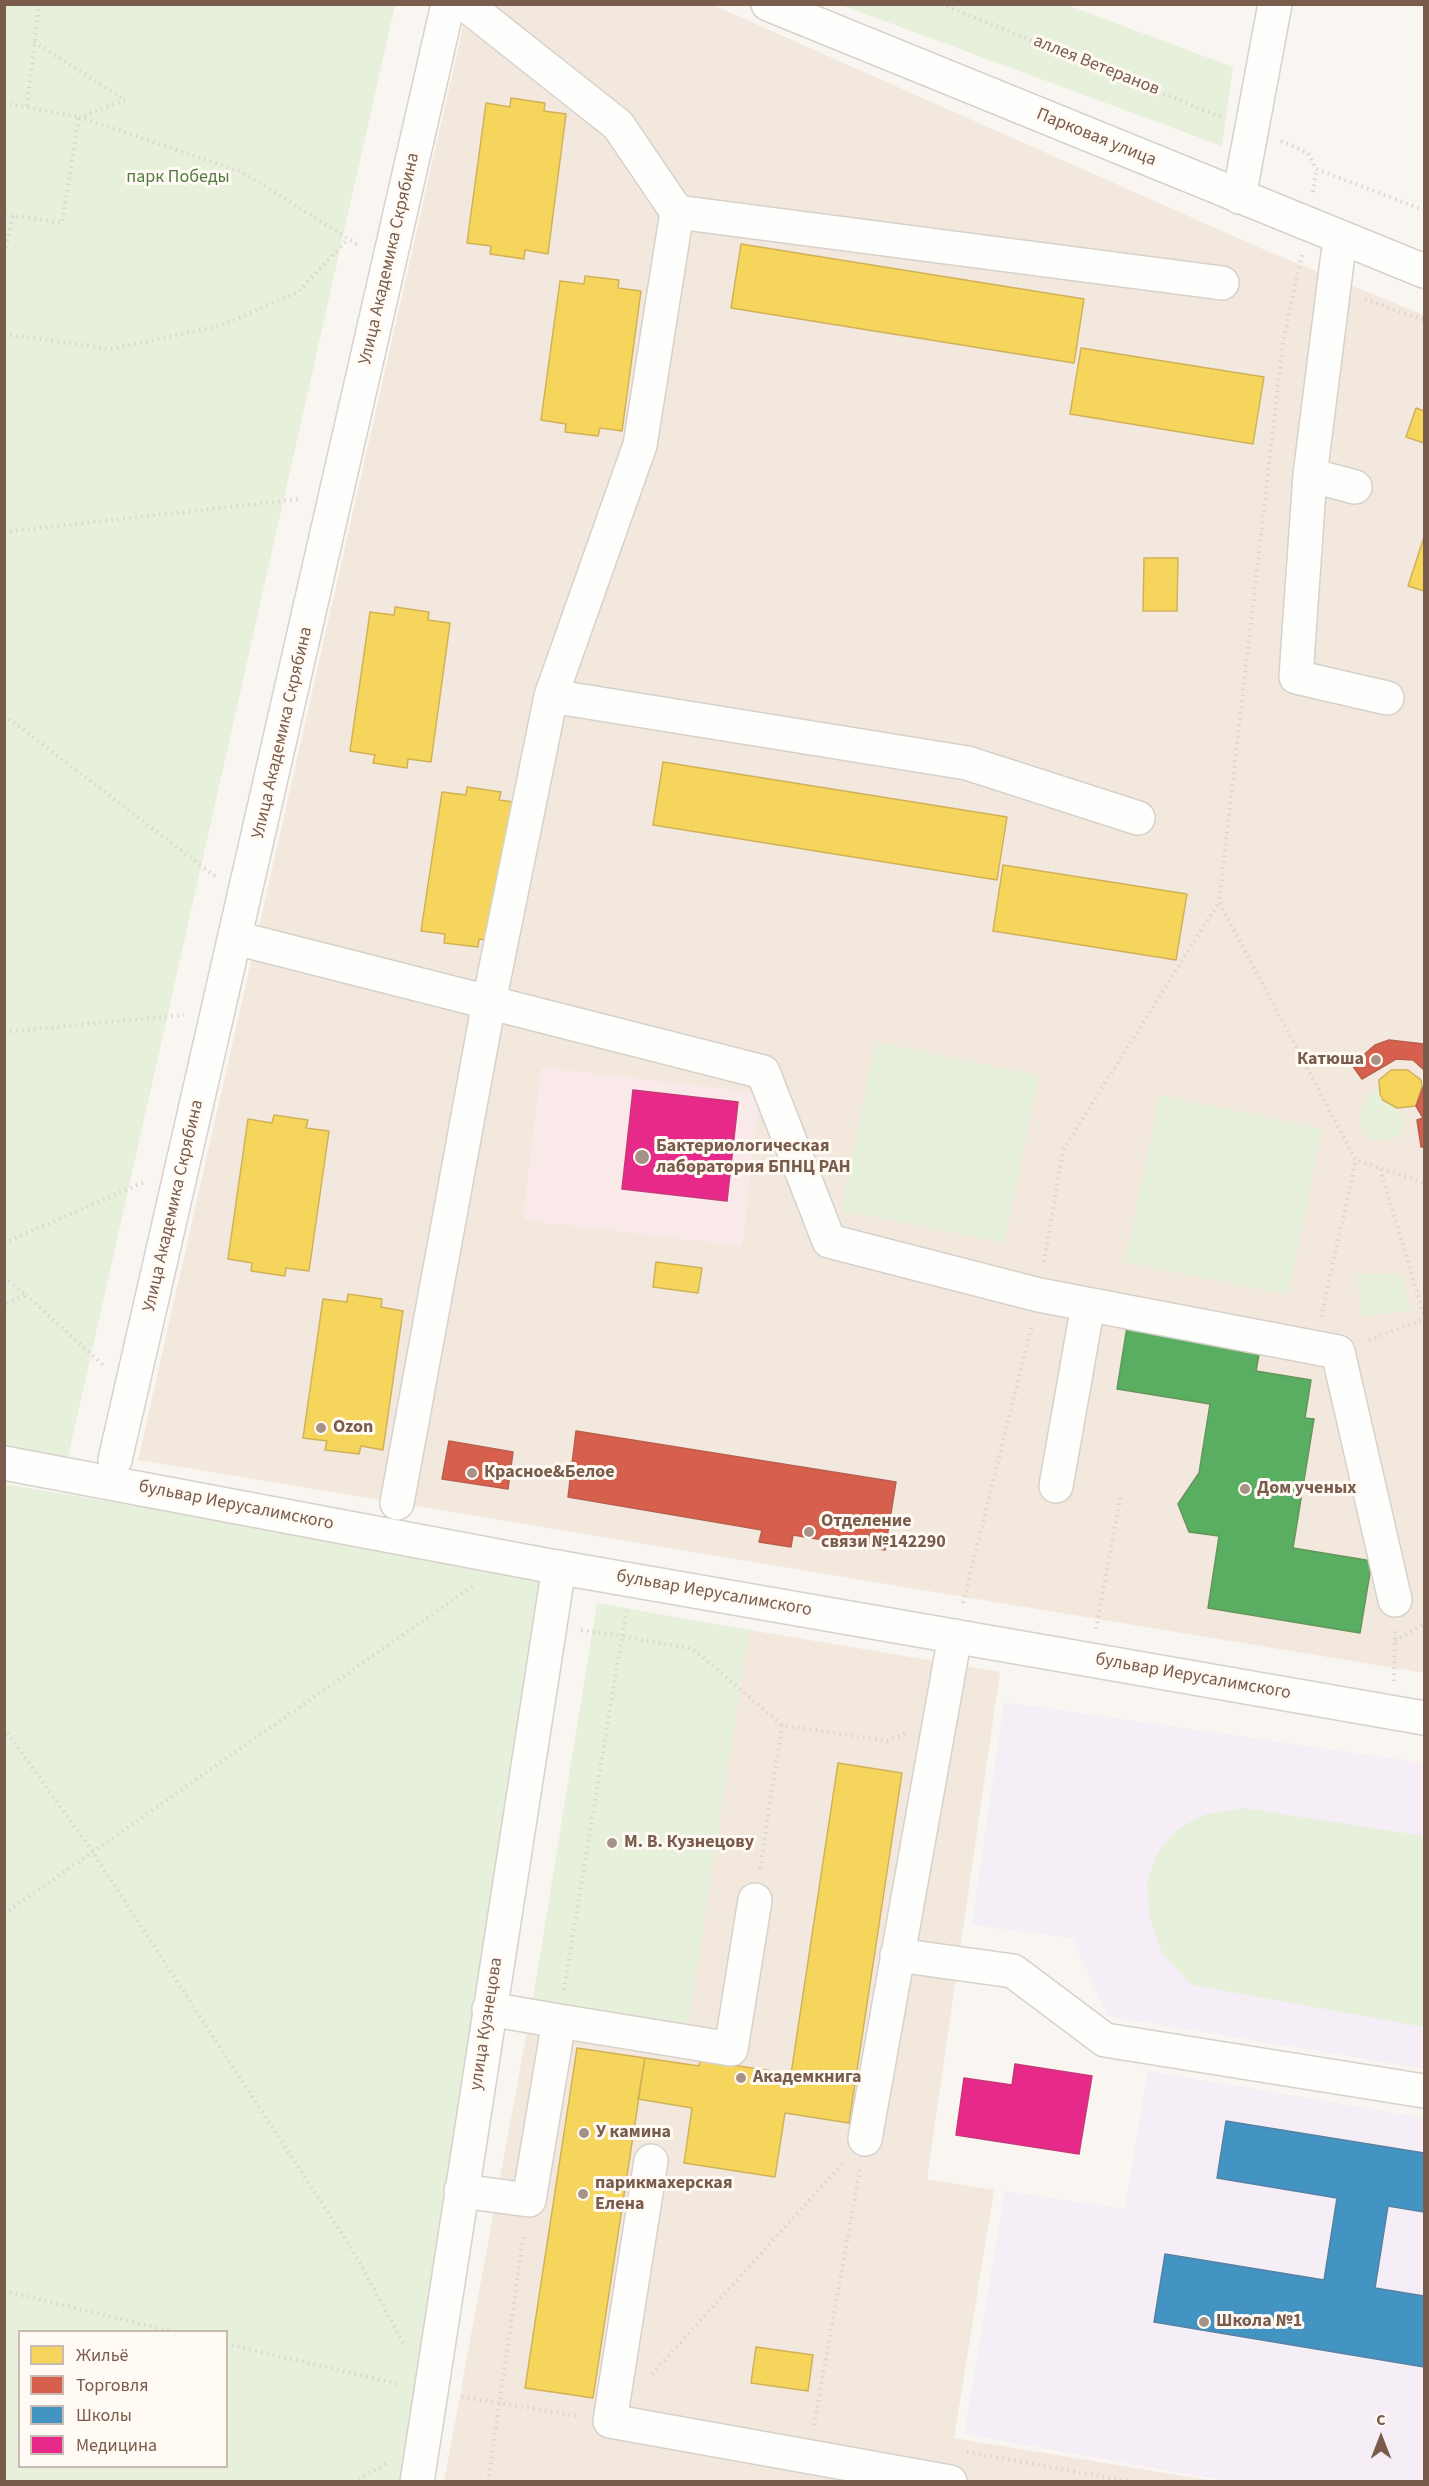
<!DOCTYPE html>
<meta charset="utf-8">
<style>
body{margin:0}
#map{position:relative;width:1429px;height:2486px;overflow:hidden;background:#f9f5f0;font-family:"Source Sans 3",sans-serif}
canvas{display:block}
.frame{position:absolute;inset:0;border:6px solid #7a5c4d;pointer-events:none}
.legend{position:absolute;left:18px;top:2330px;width:210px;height:138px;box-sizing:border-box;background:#fffaf3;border:2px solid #cabbb1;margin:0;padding:8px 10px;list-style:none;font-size:18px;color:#7a5c4d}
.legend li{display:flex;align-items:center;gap:12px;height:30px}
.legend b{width:30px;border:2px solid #cabbb1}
.north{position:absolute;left:1351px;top:2408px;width:60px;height:60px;-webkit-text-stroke:4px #fffaf3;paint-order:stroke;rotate:0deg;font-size:16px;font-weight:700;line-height:24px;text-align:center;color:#7a5c4d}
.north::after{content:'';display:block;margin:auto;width:21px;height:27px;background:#7a5c4d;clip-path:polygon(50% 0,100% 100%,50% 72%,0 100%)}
</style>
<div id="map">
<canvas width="1429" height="2486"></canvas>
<div class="frame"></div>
<ul class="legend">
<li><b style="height:16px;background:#f6d55c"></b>Жильё</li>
<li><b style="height:16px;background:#d6604d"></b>Торговля</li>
<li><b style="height:16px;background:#4393c3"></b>Школы</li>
<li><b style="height:16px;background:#e7298a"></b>Медицина</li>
</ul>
<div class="north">С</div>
</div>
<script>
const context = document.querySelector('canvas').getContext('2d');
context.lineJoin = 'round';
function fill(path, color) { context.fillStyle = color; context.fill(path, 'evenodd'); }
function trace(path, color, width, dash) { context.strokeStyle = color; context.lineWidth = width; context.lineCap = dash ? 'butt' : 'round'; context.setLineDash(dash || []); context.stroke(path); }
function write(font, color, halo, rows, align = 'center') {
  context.font = font + ' "Source Sans 3",sans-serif'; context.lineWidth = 6; context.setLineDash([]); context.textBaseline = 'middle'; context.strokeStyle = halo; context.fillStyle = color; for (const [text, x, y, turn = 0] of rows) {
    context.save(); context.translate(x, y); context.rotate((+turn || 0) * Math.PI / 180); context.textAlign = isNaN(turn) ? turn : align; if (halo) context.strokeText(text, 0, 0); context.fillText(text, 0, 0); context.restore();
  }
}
const residential = new Path2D(`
 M468 5H713L1267 251 1424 315V1673L138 1460Z
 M749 1630 1000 1672 927 2179 994 2190 954 2438 1214 2481 444 2482 533 1999 688 2026Z`);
const education = new Path2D(`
 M1004 1702 1424 1763V2069L1108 2016 1072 1938 972 1925Z
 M1148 2071 1424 2118V2481H1226L964 2434 1005 2191 1125 2209Z`);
const medical = new Path2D(`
 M541 1067 760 1093 742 1246 523 1220Z`);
const green = new Path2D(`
 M5 5H395L68 1457 5 1447Z
 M841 5H1067L1233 67 1222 146Z
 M876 1042 1039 1076 1004 1243 841 1210Z
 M1378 1087 1383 1100 1397 1108 1406 1121 1399 1136C1358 1153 1347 1111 1378 1087Z
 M1160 1095 1322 1129 1288 1295 1125 1262Z
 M1401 1274 1411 1310 1362 1317 1357 1275Z
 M4 1484 500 1567 545 1565 410 2481H5ZM20 2332H226V2466H20Z
 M597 1603 749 1630 688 2026 533 1999Z
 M1244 1808 1424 1836V2027L1192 1985 1162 1953 1150 1919 1147 1882 1157 1854 1177 1829 1206 1814Z`);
const homes = new Path2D(`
 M511 98 545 103 544 111 566 114 548 254 525 250 524 259 490 254 491 246 467 243 486 103 510 107Z
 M741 244 1084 299 1074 363 731 308Z
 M585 276 619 280 618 288 641 291 622 431 600 428 598 436 565 432 566 424 541 420 560 281 584 284Z
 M1081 348 1264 377 1253 444 1070 414Z
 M1416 408 1424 411V443L1406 437Z
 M1424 537V591L1408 586Z
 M1144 558H1178L1177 611H1143Z
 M395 607 429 612 428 620 450 623 431 762 408 759 407 768 373 763 375 755 350 751 370 612 394 615Z
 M663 762 1007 817 997 880 653 825Z
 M467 787 501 792 499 800 522 803 502 943 479 939 478 947 444 943 445 934 421 931 442 792 466 795Z
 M1003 865 1187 894 1176 960 993 931Z
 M1391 1070H1408L1421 1080 1422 1086 1416 1106 1397 1108 1383 1100 1380 1094 1379 1080Z
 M274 1115 308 1120 306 1128 329 1131 309 1271 286 1268 285 1276 251 1271 252 1263 228 1259 248 1119 272 1123Z
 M656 1262 702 1268 698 1293 653 1287Z
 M348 1294 382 1299 381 1307 403 1311 383 1450 361 1446 359 1454 325 1450 327 1441 303 1438 323 1299 347 1302Z
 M838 1763 902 1773 849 2123 785 2113 775 2177 684 2163 692 2108 638 2099 645 2058 699 2066 700 2060 791 2074Z
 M577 2048 645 2058 593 2398 525 2388Z
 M756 2347 813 2355 808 2391 751 2383Z`);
const shops = new Path2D(`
 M1389 1040 1424 1044V1070L1413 1060 1396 1059 1362 1079 1352 1065 1375 1045Z
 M1424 1085V1147H1421L1417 1120 1423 1118 1416 1106Z
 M576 1431 896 1482 885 1550 793 1535 791 1547 759 1542 762 1530 568 1497Z
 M449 1441 513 1452 508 1489 442 1479Z`);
const schools = new Path2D(`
 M1226 2121 1424 2153V2212L1388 2206 1375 2288 1424 2296V2367L1154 2322 1165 2254 1324 2280 1337 2198 1217 2178Z`);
const health = new Path2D(`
 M633 1090 738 1102 727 1201 622 1189Z
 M1015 2064 1092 2076 1079 2154 956 2135 964 2078 1012 2085Z`);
const public = new Path2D(`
 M1127 1327 1260 1349 1256 1371 1311 1380 1305 1418 1314 1419 1293 1548 1372 1561 1360 1633 1208 1608 1219 1536 1189 1532 1178 1504 1199 1473 1210 1404 1117 1389Z`);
const path = new Path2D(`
 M941 4 1221 117
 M34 42 125 100 80 117
 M4 103 79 117 62 223 4 214
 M27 106 39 4
 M79 117 242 172 360 246
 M1281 141 1308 153 1316 169 1424 210
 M1313 192 1316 169
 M4 253 13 216
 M1302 255 1283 342 1219 902 1356 1160 1424 1183
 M1365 299 1424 320
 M4 334 111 349 219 326 298 292 348 239
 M4 532 300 499
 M4 715 216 877
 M4 1032 184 1015
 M1380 1169 1424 1315
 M4 1243 144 1182
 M1044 1262 1063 1150 1219 902
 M4 1277 26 1295 4 1305
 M26 1295 103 1365
 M1321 1317 1356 1160
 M1369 1340 1424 1319
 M963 1603 1032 1325
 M1096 1629 1121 1494
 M581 1630 622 1636 627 1611
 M1395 1641 1424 1624
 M1394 1681 1395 1631
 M4 1728 92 1851 353 2251 404 2344
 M760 1869 782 1725
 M4 1914 474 1585
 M564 1990 622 1636 693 1649 782 1725 888 1741 905 1733
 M4 2291 175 2332
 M226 2344 399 2384
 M652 2374 844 2162
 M462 2397 579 2416
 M814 2425 860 2169
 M967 2452 1132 2482
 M353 2482 386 2464
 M488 2482 524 2233`);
const minor = new Path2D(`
 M465 4 618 125 677 212 1222 283
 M768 4 1424 271
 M1239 197 1275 4
 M1340 238 1310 475 1355 487
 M1310 475 1296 677 1387 698
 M551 696 640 445 677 212
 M236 938 763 1072 829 1241 1039 1295 1338 1352 1395 1600
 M115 1460 448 4
 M4 1463 545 1565 1424 1718
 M1056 1486 1088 1305
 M397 1503 489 1002 551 696 967 763 1138 818
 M897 1955 1013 1971 1105 2040 1424 2091
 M489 2009 559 2021
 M865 2139 955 1636
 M651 2161 610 2421 950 2482
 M461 2191 529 2200 559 2021 731 2049 755 1900
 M417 2482 559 1567`);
const markers = [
 [1376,1060,6,"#a69286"],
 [642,1157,8,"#a69286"],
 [321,1428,6,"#a69286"],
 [472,1473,6,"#a69286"],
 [1245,1489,6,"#a69286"],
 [809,1532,6,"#a69286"],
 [612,1843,6,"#a69286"],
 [741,2078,6,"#a69286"],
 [584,2133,6,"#a69286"],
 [583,2194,6,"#a69286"],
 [1204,2322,6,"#a69286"]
];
const streetNames = [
 ["аллея Ветеранов",1096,66,22],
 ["Парковая улица",1096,138,22],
 ["Улица Академика Скрябина",390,259,-77],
 ["Улица Академика Скрябина",283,733,-77],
 ["Улица Академика Скрябина",174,1206,-77],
 ["бульвар Иерусалимского",236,1506,11],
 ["бульвар Иерусалимского",714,1594,10],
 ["бульвар Иерусалимского",1193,1677,10],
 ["улица Кузнецова",487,2024,-81]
];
const parkNames = [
 ["парк Победы",178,178]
];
const poiNames = [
 ["Катюша",1364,1060,"right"],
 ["Бактериологическая",656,1147],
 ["лаборатория БПНЦ РАН",656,1168],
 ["Ozon",333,1428],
 ["Красное&Белое",484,1473],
 ["Дом ученых",1257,1489],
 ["Отделение",821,1522],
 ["связи №142290",821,1543],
 ["М. В. Кузнецову",624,1843],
 ["Академкнига",753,2078],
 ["У камина",596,2133],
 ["парикмахерская",595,2184],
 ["Елена",595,2205],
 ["Школа №1",1216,2322]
];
fill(residential, '#f2e8de');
fill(education, '#f6eef6');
fill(medical, '#fae9e9');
fill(green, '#e7f0db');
fill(homes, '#f6d55c');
trace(homes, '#d1b158', 1.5);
fill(shops, '#d6604d');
trace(shops, '#ba5f4d', 1.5);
fill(schools, '#4393c3');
trace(schools, '#5482a0', 1.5);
fill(health, '#e7298a');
trace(health, '#c63878', 1.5);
fill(public, '#5aae61');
trace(public, '#64955b', 1.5);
trace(minor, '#d7d1cb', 36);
trace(path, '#dcd5d0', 4, [1.5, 4.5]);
trace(minor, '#fefefd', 33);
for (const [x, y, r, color] of markers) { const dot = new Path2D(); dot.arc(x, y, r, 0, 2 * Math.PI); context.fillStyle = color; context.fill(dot); trace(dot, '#fffaf3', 2); }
write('18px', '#7a5c4d', '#fffaf3', streetNames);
write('18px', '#537a41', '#fffaf3', parkNames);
write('bold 18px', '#7a5c4d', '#fffaf3', poiNames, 'left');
</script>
